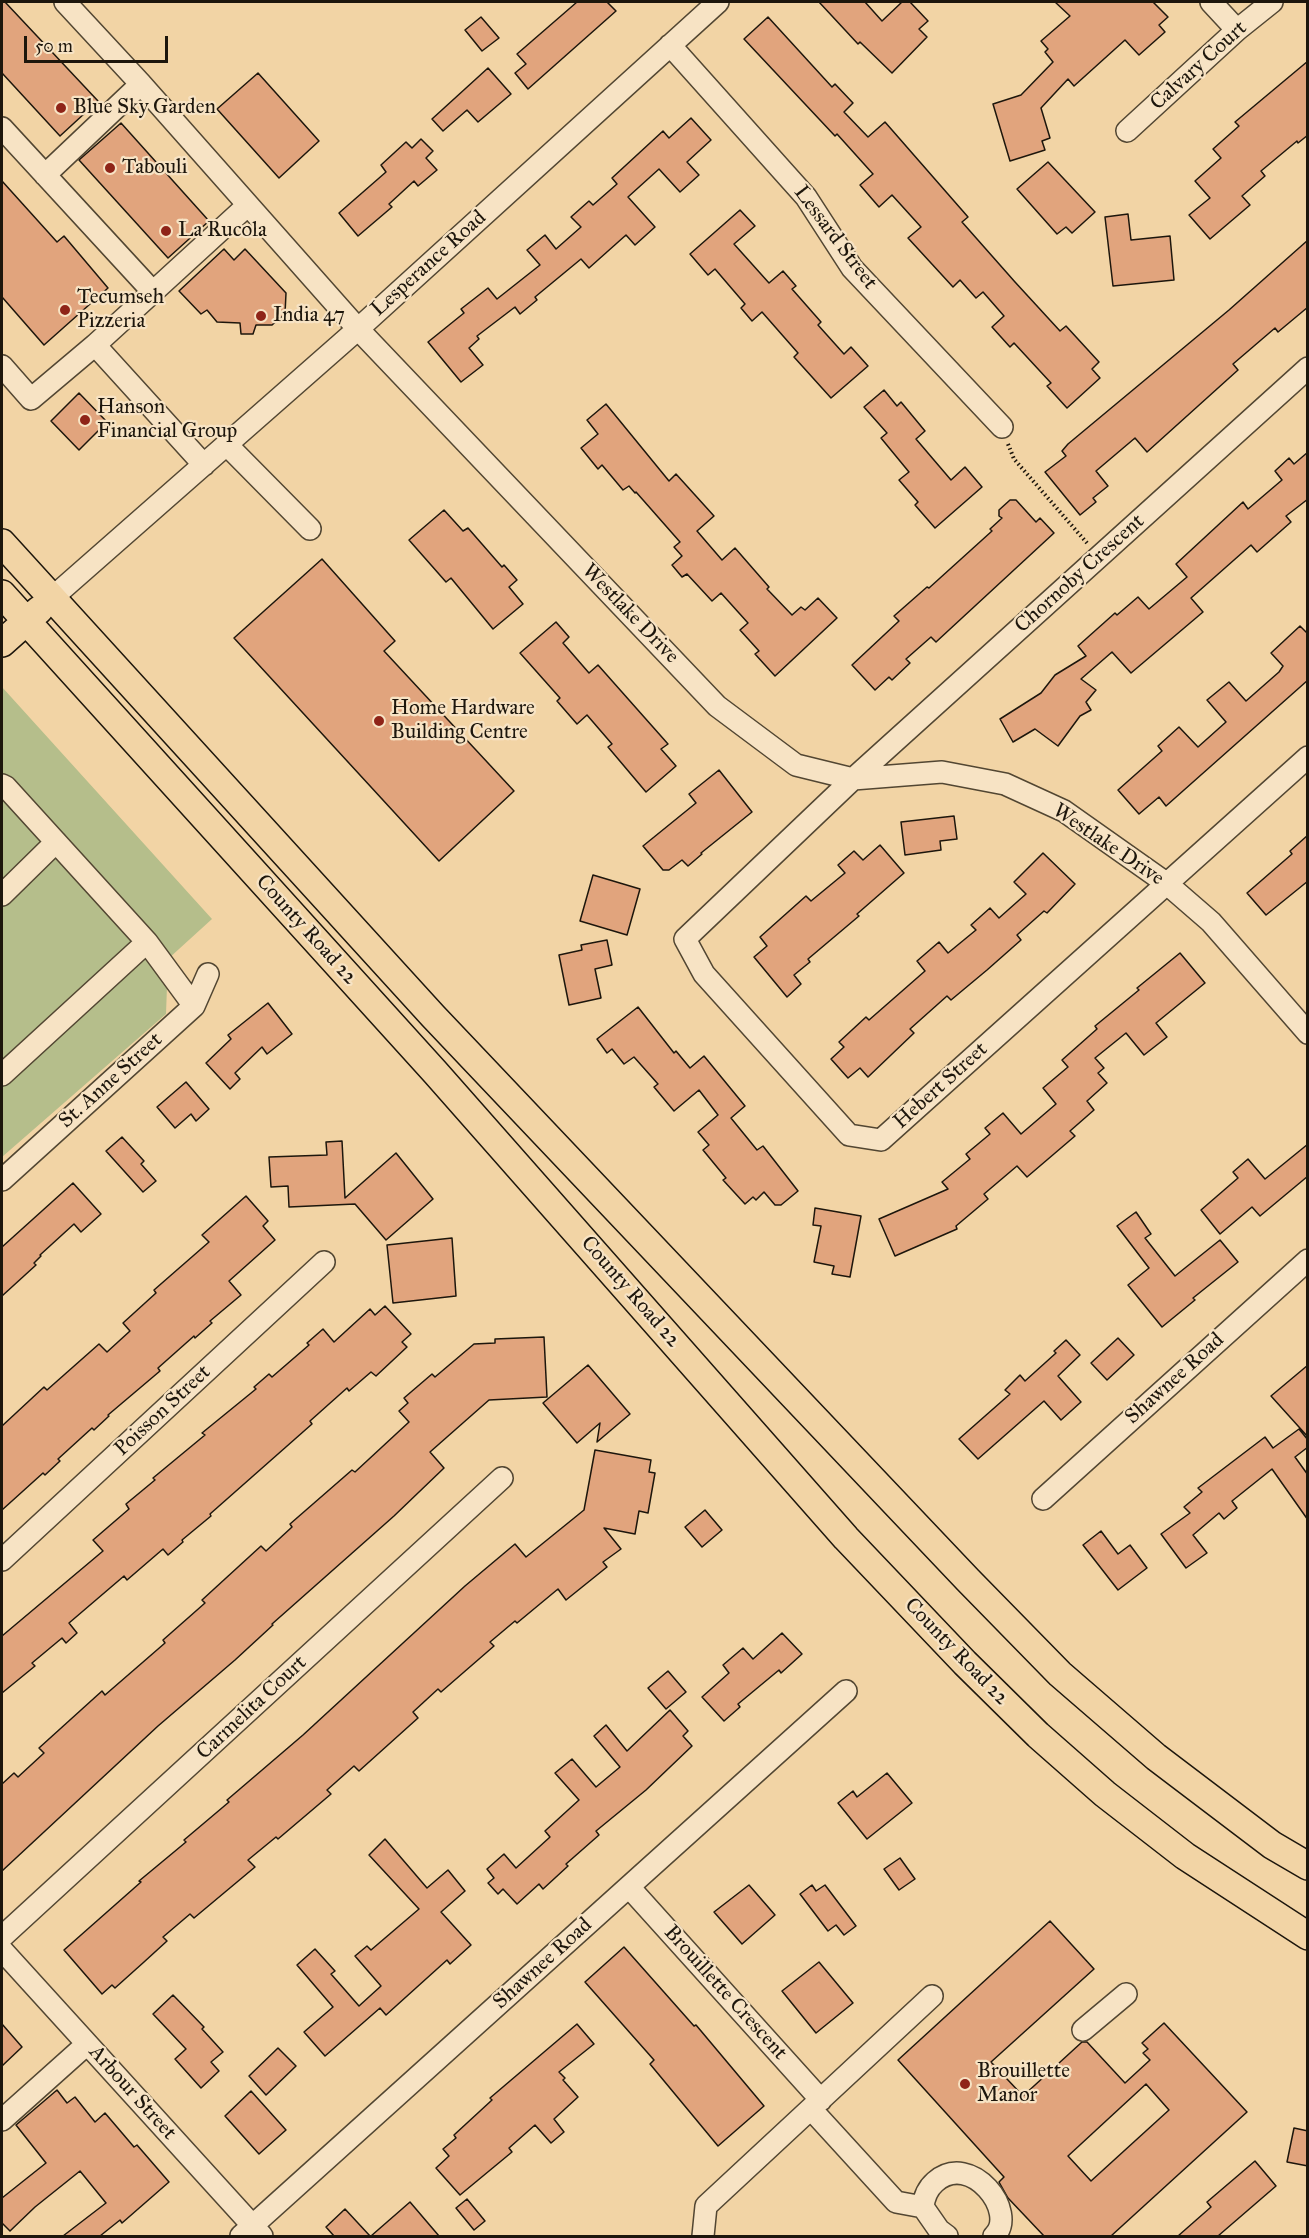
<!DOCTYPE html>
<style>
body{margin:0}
#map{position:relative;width:1309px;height:2238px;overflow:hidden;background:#f2d4a5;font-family:"IM FELL Great Primer",serif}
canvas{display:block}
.frame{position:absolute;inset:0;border:3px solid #1d160c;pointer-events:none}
.scale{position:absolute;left:24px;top:36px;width:144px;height:27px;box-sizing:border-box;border:3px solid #1d160c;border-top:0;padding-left:8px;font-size:18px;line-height:21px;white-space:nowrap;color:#1d160c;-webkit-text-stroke:4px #f7e3c4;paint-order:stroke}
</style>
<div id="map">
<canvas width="1309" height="2238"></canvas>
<div class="frame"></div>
<div class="scale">50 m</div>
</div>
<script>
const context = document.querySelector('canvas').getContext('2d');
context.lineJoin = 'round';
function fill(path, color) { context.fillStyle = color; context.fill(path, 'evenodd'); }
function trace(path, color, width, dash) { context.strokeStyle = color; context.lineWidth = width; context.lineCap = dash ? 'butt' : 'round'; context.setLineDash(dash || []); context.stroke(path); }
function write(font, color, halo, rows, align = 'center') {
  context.font = font + ' "IM FELL Great Primer",serif'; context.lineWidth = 4.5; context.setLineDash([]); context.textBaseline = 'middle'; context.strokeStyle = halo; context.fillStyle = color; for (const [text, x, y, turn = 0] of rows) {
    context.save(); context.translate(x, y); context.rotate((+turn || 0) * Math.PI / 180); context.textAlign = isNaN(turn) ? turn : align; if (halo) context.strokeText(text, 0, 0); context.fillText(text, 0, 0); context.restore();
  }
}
const green = new Path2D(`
 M2 687 212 919 168 959 166 1014 2 1157Z`);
const building = new Path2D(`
 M2 2H5L98 101 60 136 2 73Z
 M577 2H607L616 11 528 89 515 73 526 64 517 54Z
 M819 2H865L882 21 902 2H910L928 21 919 29 927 37 892 73 860 42 858 44Z
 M1055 2H1153L1168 17 1159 25 1165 32 1139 55 1125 40 1074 86 1068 79 1041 108 1050 138 1042 141 1045 150 1010 161 993 104 1021 95 1053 62 1045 52 1048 49 1041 41 1070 16Z
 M481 17 499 38 482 51 465 30Z
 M768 17 832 87 835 84 853 103 844 112 868 137 885 122 968 217 962 222 1015 282 1060 331 1066 326 1099 362 1092 369 1100 378 1067 408 1047 386 1051 383 1014 343 1010 347 992 327 1004 316 983 292 976 298 960 280 953 287 908 238 921 227 892 195 879 207 860 185 873 174 837 134 835 136 744 39Z
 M1308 61V135L1298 143 1297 141 1261 171 1265 176 1242 196 1250 205 1210 239 1189 215 1210 198 1195 181 1221 158 1213 149 1239 126 1235 122Z
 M488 68 511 94 478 122 467 110 443 131 432 119Z
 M258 73 319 141 279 178 217 109Z
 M691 118 711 140 687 162 699 175 680 192 659 169 628 197 655 227 635 245 626 235 589 268 581 259 535 297 537 300 520 314 515 307 477 336 479 339 469 348 483 365 461 382 428 342 464 313 461 309 488 288 497 299 540 265 527 250 545 235 556 249 581 227 571 217 589 201 593 205 617 184 612 178 663 131 669 138Z
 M121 123 209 221 168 258 79 160Z
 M421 139 433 151 426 158 437 170 418 186 414 181 389 204 392 207 358 236 339 213 386 172 381 165 406 142 412 148Z
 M1048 162 1095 212 1072 233 1066 227 1057 234 1017 189Z
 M2 181 57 242 64 236 108 288 44 345 2 297Z
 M740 210 755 226 734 244 769 283 783 271 796 286 792 289 821 322 818 325 844 354 851 347 868 366 831 398 794 357 798 353 762 312 752 321 741 308 745 304 715 269 708 275 690 254Z
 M1128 214 1131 240 1170 236 1174 280 1113 286 1105 217Z
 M1308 240V307L1278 332 1275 328 1233 364 1238 370 1147 452 1135 438 1096 471 1108 486 1093 498 1096 502 1080 515 1045 472 1066 456 1062 451 1068 444 1229 310Z
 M224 249 234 260 245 249 286 293 285 314 272 325H256L253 334H241L240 323 217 322 207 310 201 314 179 291Z
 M884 390 897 406 901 402 925 431 916 439 951 480 965 467 982 487 935 528 915 505 918 502 899 480 909 472 881 438 887 433 864 407Z
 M79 393 107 422 79 450 51 421Z
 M606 404 669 481 676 474 714 516 697 531 722 560 735 548 769 587 767 589 792 615 801 607 805 610 818 598 837 618 775 676 755 654 759 651 740 630 748 623 721 593 712 601 687 574 682 577 672 565 682 556 674 547 680 542 636 492 635 493 629 486 623 490 602 465 598 469 581 448 598 434 587 420Z
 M1308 452V499L1286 516 1291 522 1257 552 1251 545 1191 598 1203 612 1131 673 1112 652 1081 679 1096 690 1086 702 1091 710 1080 716 1058 746 1035 729 1013 742 1000 719 1041 693 1055 675 1086 656 1078 646 1115 613 1117 615 1138 597 1149 609 1187 577 1176 564 1243 502 1248 509 1282 480 1275 471 1289 458 1294 464Z
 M1010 500H1016L1036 522 1040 518 1054 533 936 642 931 637 906 659 910 663 892 680 889 677 875 690 852 665 899 621 894 616 927 587 929 588 992 531 990 529 1002 518 999 516V510Z
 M444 510 463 531 468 528 502 567 504 565 517 580 509 587 523 604 493 629 451 578 446 582 409 540Z
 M322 559 395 641 384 651 514 791 439 861 234 638Z
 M556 622 569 637 563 643 589 673 598 665 668 744 661 749 676 766 646 792 608 747 612 744 587 715 577 724 557 701 560 698 520 653Z
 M1300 626 1308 634V680L1166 806 1159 797 1139 814 1118 790 1162 751 1158 746 1179 727 1198 747 1226 722 1207 700 1229 682 1246 701 1279 672 1283 666 1271 653Z
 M719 770 752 812 701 853 702 854 688 866 682 860 669 870H663L643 846 696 803 689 794Z
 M954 816 957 839 940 841 941 850 905 855 901 822Z
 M1308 835V881L1266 915 1247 893 1292 854 1290 851Z
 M880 845 904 873 857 914 859 916 808 959 810 962 794 975 801 984 787 997 754 957 767 946 760 937 806 896 811 901 845 873 838 865 854 851 863 860Z
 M1043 853 1075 884 1047 913 1044 911 1017 935 1021 940 987 970 951 1000 947 996 910 1029 914 1033 868 1077 860 1068 848 1078 831 1059 844 1047 839 1042 866 1017 869 1020 925 971 917 961 939 942 948 953 976 930 971 925 990 908 999 918 1026 894 1014 882Z
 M593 875 640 889 627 935 580 921Z
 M607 940 612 965 595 969 601 998 569 1005 559 955 582 950 581 945Z
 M1180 953 1205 983 1156 1023 1167 1037 1144 1055 1126 1033 1095 1058 1104 1068 1098 1073 1107 1083 1087 1101 1094 1110 1070 1131 1075 1136 1027 1177 1017 1166 984 1194 988 1199 956 1226 957 1229 895 1256 879 1219 948 1189 942 1182 970 1159 966 1154 990 1134 985 1128 1003 1113 1021 1134 1056 1104 1043 1088 1068 1067 1062 1060 1097 1029 1095 1026 1139 990 1137 988Z
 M268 1003 292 1034 267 1054 262 1047 235 1073 240 1079 230 1089 206 1063 231 1039 228 1035Z
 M638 1007 674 1053 676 1051 690 1068 704 1056 745 1106 731 1118 757 1150 763 1146 798 1191 781 1205H775L764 1192 756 1200 753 1197 745 1204 723 1180 726 1178 703 1150 709 1145 698 1132 718 1115 699 1090 674 1111 654 1087 658 1084 634 1057 624 1064 612 1049 607 1053 597 1039Z
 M186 1082 209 1109 196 1121 191 1114 175 1128 157 1107Z
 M122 1137 144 1161 141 1164 156 1181 143 1192 106 1151Z
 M342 1141 345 1198 396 1153 433 1199 386 1240 355 1204 289 1207 288 1186 271 1187 269 1157 327 1155 326 1142Z
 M1308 1144V1176L1260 1216 1252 1207 1220 1234 1201 1210 1238 1178 1233 1172 1248 1159 1265 1179Z
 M73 1183 101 1214 81 1232 74 1224 40 1255 41 1256 34 1263 36 1265 2 1296V1247Z
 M246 1196 268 1221 263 1226 275 1240 229 1281 241 1295 210 1321 212 1323 195 1338 194 1336 158 1368 160 1371 108 1415 109 1416 94 1430 92 1428 58 1459 60 1461 45 1475 43 1473 2 1510V1426L44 1387 47 1390 99 1344 107 1352 130 1331 123 1323 156 1293 154 1290 209 1242 202 1235Z
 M815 1208 861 1216 850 1277 832 1274 834 1266 814 1262 821 1226 813 1225Z
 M1136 1212 1151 1234 1145 1238 1175 1276 1220 1240 1238 1262 1193 1298 1195 1300 1162 1327 1128 1285 1149 1268 1117 1226Z
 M452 1238 456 1296 393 1303 387 1245Z
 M385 1306 411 1334 402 1342 407 1347 376 1376 371 1372 349 1391 347 1388 310 1421 312 1424 210 1514 211 1516 182 1540 183 1542 168 1555 163 1549 127 1580 124 1576 69 1623 77 1633 66 1643 62 1638 32 1663 35 1666 2 1693V1636L103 1551 93 1540 129 1509 126 1504 155 1480 153 1478 205 1435 202 1433 256 1389 254 1387 269 1374 272 1377 309 1345 307 1343 323 1329 334 1342 370 1309 375 1315Z
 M544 1337 547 1397 489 1400 430 1452 444 1468 394 1516 272 1624 273 1625 235 1660 158 1726 2 1871V1784L14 1773 18 1777 44 1753 39 1748 102 1691 105 1695 165 1643 163 1640 205 1603 202 1600 261 1546 266 1551 292 1527 290 1524 352 1470 355 1472 409 1422 399 1411 408 1403 404 1398 432 1374 435 1377 474 1344 495 1343V1339Z
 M1118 1338 1134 1355 1107 1380 1091 1363Z
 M1066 1340 1080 1355 1058 1376 1081 1402 1061 1420 1044 1401 978 1459 959 1439 1010 1394 1005 1390 1020 1375 1025 1381 1056 1353 1054 1351Z
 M588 1365 630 1414 597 1442 600 1423 577 1443 543 1403Z
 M1308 1365V1437L1271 1396Z
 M1299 1429 1308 1440V1447L1295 1457 1308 1475V1520L1272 1469 1232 1501 1237 1508 1224 1519 1219 1513 1193 1535 1207 1553 1186 1568 1161 1534 1190 1513 1184 1507 1202 1492 1198 1488 1265 1437 1273 1448Z
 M595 1450 651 1460 649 1472 655 1473 648 1513 639 1511 635 1534 604 1528 621 1549 603 1562 607 1567 566 1600 558 1589 517 1623 515 1621 490 1642 494 1646 441 1692 438 1689 413 1712 418 1718 359 1771 354 1766 327 1790 331 1794 278 1839 276 1837 248 1860 255 1867 194 1918 190 1914 163 1937 167 1941 144 1962 115 1988 112 1985 102 1994 64 1950 141 1882 139 1881 186 1842 184 1840 229 1802 227 1800 303 1735 465 1586 515 1544 526 1557 584 1510Z
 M705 1510 722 1530 702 1547 685 1527Z
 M1101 1531 1118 1554 1130 1545 1147 1568 1118 1590 1083 1545Z
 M782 1633 802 1654 781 1673 779 1670 738 1704 740 1707 724 1721 702 1697 729 1673 723 1665 743 1648 753 1659Z
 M668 1671 686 1692 666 1709 648 1688Z
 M670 1710 688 1731 683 1736 692 1746 646 1790 596 1831 599 1835 566 1864 568 1866 543 1889 539 1884 517 1904 503 1889 498 1894 488 1883 494 1878 487 1869 504 1854 516 1868 550 1837 545 1831 579 1800 555 1773 572 1759 596 1787 620 1767 594 1736 606 1725 627 1751Z
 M887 1773 912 1803 867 1839 838 1803 853 1791 857 1797Z
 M385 1839 427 1888 448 1870 465 1891 441 1912 471 1945 450 1964 447 1960 386 2015 380 2008 325 2056 304 2032 333 2007 297 1965 315 1949 335 1971 331 1974 359 2006 381 1986 355 1956 367 1946 371 1950 419 1909 369 1855Z
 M900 1858 915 1879 899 1890 884 1869Z
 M749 1885 775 1915 742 1944 714 1912Z
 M812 1885 816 1891 825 1885 856 1926 844 1935 836 1925 828 1931 800 1894Z
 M1050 1921 1094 1969 991 2062 1023 2096 1082 2042H1087L1125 2083 1150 2060 1143 2053 1148 2049 1142 2043 1164 2023 1247 2112 1111 2236H1044L1008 2198 999 2182 1004 2177 898 2060ZM1146 2084 1169 2110 1091 2181 1068 2156Z
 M624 1947 694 2026 696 2025 764 2106 718 2146 650 2064 654 2060 585 1982Z
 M819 1962 853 2003 816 2033 782 1991Z
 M173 1995 204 2027 202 2029 223 2052 211 2062 219 2071 201 2088 175 2059 186 2049 153 2014Z
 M2 2024 22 2047 2 2066Z
 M577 2024 594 2044 559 2072 565 2078 563 2080 578 2097 554 2119 564 2132 551 2143 535 2125 509 2148 512 2152 460 2195 436 2168 449 2156 443 2149 456 2138 454 2135 492 2100 490 2098Z
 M278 2048 296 2066 266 2095 249 2076Z
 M57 2090 67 2103 75 2097 95 2122 105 2113 134 2147 137 2145 169 2182 122 2223 120 2220 100 2236H63L106 2203 80 2171 35 2207 10 2231 2 2223V2198L46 2163 16 2125Z
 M251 2091 286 2130 259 2154 225 2116Z
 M1294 2128 1308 2131V2166L1287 2162Z
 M1255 2161 1276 2186 1218 2236H1178L1211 2207 1207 2202Z
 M467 2199 485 2221 474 2230 456 2208Z
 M410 2202 439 2236H371Z
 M345 2209 370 2236H334L326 2227Z`);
const path = new Path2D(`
 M1008 444 1014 459 1087 543`);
const minor = new Path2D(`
 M65 2 141 84 358 329 717 706 796 765 853 779 942 772 1005 784 1064 811 1166 883 1211 922 1308 1033
 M1211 2 1237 30
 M670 45 806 197 852 268 1002 427
 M2 128 153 292
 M1127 131 1237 30 1272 2
 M45 175 141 84
 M2 366 31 399 95 345
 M1308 368 853 779 685 939 704 974 849 1135 881 1140 1308 757
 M227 445 310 529
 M204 465 95 345 248 205
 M52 598 358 329 718 2
 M2 785 6 787 147 942 2 1075
 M2 895 56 842
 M147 942 194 1006
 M2 1180 194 1006 208 974
 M1043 1499 1308 1260
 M2 1560 324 1262
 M629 1887 821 2100
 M2 1937 502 1478
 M2 1950 262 2236
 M1083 2030 1126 1994
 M811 2109 896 2202 923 2207
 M2 2120 87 2044
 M241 2236 846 1691
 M703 2236 706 2206 932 1996
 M947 2236 939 2230 923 2207C924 2197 927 2189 935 2182 971 2150 1019 2213 994 2236`);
const major = new Path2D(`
 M2 543 433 1016 968 1580 1060 1674 1156 1757 1272 1845 1308 1866
 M2 594 435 1072 846 1538 965 1663 1038 1735 1105 1794 1185 1856 1308 1936
 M2 643 39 610`);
const markers = [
 [61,108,6,"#8f2418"],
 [110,168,6,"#8f2418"],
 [166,231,6,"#8f2418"],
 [65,310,6,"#8f2418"],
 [261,316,6,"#8f2418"],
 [85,420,6,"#8f2418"],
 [379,721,6,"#8f2418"],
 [965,2084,6,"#8f2418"]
];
const streetNames = [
 ["Calvary Court",1199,66,-42],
 ["Lessard Street",835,238,53],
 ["Lesperance Road",429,264,-42],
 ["Chornoby Crescent",1080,574,-42],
 ["Westlake Drive",630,614,46],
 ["Westlake Drive",1108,845,34],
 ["County Road 22",306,930,48],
 ["St. Anne Street",111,1081,-42],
 ["Hebert Street",941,1086,-42],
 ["County Road 22",630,1292,49],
 ["Shawnee Road",1175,1379,-42],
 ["Poisson Street",163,1411,-43],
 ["County Road 22",956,1652,46],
 ["Carmelita Court",252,1708,-43],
 ["Shawnee Road",543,1964,-42],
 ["Brouillette Crescent",725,1993,48],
 ["Arbour Street",132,2093,48]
];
const poiNames = [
 ["Blue Sky Garden",73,108],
 ["Tabouli",122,168],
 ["La Rucola",178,231],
 ["Tecumseh",77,298],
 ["Pizzeria",77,322],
 ["India 47",273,316],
 ["Hanson",97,408],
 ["Financial Group",97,432],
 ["Home Hardware",391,709],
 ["Building Centre",391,733],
 ["Brouillette",977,2072],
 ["Manor",977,2096]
];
fill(green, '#b5be8b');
fill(building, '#e1a47d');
trace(building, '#1d160c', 1.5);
trace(minor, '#524632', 24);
trace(major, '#1d160c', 30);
trace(path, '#1d160c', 4, [1.5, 3]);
trace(minor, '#f7e3c4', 21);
trace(major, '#f2d4a5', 27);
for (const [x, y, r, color] of markers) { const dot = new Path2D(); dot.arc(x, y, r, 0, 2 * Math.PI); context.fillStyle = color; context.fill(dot); trace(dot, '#f7e3c4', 2); }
write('21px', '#1d160c', '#f7e3c4', streetNames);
write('21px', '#1d160c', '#f7e3c4', poiNames, 'left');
</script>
